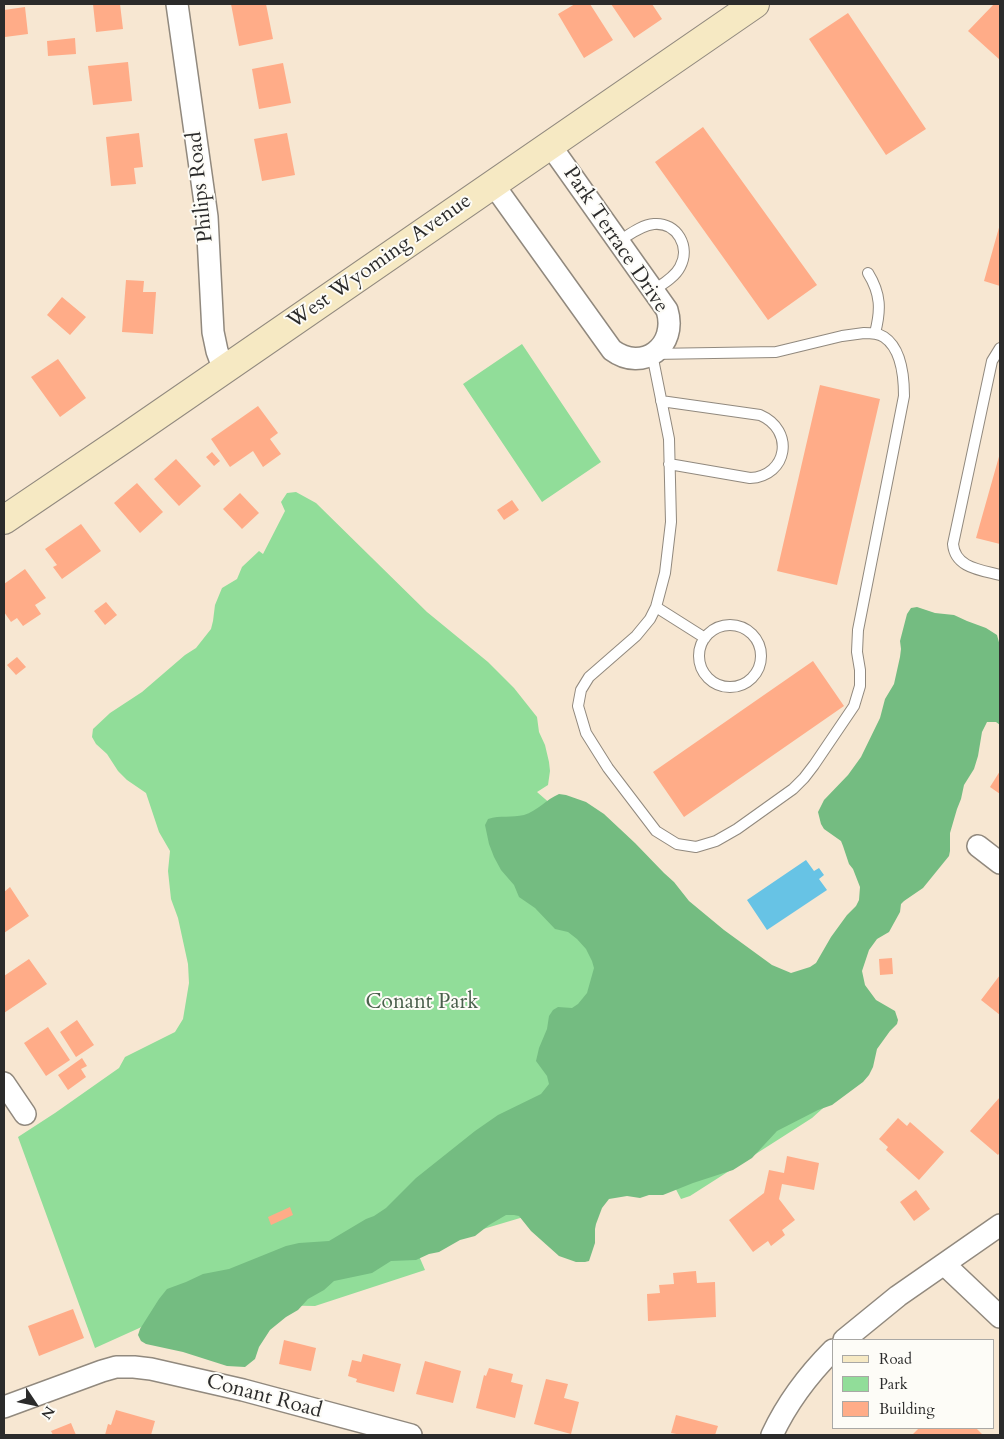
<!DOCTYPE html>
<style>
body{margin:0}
#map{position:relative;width:1004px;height:1439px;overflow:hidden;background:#f7e7d2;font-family:Cardo,serif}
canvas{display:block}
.frame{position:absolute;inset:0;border:5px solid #2b2b2b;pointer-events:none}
.legend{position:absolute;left:832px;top:1339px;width:162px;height:90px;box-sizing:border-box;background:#fdfcf7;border:1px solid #a9a8a5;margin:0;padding:6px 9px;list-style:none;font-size:15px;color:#2b2b2b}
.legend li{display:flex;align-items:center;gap:10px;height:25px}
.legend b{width:25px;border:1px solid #a9a8a5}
.north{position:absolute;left:10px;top:1379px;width:50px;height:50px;-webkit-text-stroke:4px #fdfcf7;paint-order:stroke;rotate:124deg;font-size:14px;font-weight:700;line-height:20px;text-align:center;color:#2b2b2b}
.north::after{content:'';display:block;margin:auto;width:18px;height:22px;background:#2b2b2b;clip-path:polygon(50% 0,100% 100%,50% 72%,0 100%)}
</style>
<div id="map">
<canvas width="1004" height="1439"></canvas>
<div class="frame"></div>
<ul class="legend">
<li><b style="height:6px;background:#f6e9c3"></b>Road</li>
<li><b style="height:14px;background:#91dd99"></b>Park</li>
<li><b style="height:14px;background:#ffac88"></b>Building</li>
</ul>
<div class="north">N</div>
</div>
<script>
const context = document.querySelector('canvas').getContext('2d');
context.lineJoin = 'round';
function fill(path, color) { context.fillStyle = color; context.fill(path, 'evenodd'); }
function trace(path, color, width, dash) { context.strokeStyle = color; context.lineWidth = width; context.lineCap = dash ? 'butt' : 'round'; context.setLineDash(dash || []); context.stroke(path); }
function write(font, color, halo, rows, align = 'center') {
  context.font = font + ' Cardo,serif'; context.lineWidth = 4; context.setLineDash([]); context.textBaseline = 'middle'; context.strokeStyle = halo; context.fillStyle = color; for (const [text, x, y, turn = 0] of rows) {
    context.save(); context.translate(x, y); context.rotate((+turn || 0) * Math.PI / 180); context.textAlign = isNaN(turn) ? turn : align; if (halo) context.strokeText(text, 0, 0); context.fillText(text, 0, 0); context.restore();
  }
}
const green = new Path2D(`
 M522 344 601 462 542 502 463 384Z
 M296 492 316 503 427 612 488 662 514 688 537 717 539 732 545 745 549 762 550 771 548 785 537 792 861 1074 812 1118 690 1196 681 1199 668 1174 416 1249 425 1270 315 1306 208 1304 146 1325 95 1348 18 1137 55 1113 119 1068 125 1057 175 1032 183 1019 189 983 188 964 178 918 171 899 168 871 170 851 159 832 146 793 127 780 118 771 107 754 96 744 92 737 93 729 110 713 142 692 185 655 196 648 211 629 213 621 215 605 222 588 237 579 242 567 259 551 263 554 285 511 281 502 287 493Z`);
const forest = new Path2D(`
 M917 607 935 613 954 615 967 621 986 628 997 635 1000 646V725L996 722H987L982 732 978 756 974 769 964 785 961 799 957 809 950 833V851L949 856 923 888 904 901 901 904 900 912 889 932 877 939 869 950 862 971 865 985 876 1000 895 1011 898 1020 897 1024 890 1031 877 1049 873 1067 869 1075 863 1082 832 1105 818 1110 777 1131 752 1158 733 1170 693 1183 663 1195H649L640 1198 627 1196 609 1199 602 1208 596 1224 595 1229V1243L589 1261 585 1262H576L559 1256 531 1231 519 1216 514 1215H506L489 1225 475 1236 460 1240 439 1252 429 1254 416 1260 391 1261 372 1273 334 1281 324 1290 308 1299 298 1310 286 1317 270 1330 259 1347 255 1359 245 1367 227 1366 183 1352 146 1344 141 1341 138 1335 140 1329 159 1299 167 1289 186 1282 203 1274 229 1269 286 1246 299 1243 329 1241 366 1219 374 1216 386 1208 416 1178 475 1131 498 1115 541 1094 549 1084 547 1076 536 1061 539 1048 547 1029 549 1016 553 1010 558 1007 572 1008 578 1004 587 993 594 968 592 961 586 949 577 939 568 932 555 929 535 908 519 897 514 885 501 870 494 857 489 844 485 825 488 819C500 815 512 818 524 815 537 811 547 799 559 794L566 795 586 802 604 814 635 843 664 873 674 882 689 901 724 930 772 965 791 973 810 967 816 963 831 937 847 915 856 906 859 900 860 887 853 869 849 864 843 846 841 841 824 829 821 824 818 812 824 800 848 775 861 757 880 718 885 699 894 684 900 657 901 649 900 641 907 614 911 608Z`);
const water = new Path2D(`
 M806 860 814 871 819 868 824 875 819 879 827 890 767 930 747 900Z`);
const building = new Path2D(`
 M93 4H120L123 29 96 32Z
 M231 4H266L273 39 239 46Z
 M575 4H590L613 40 584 58 558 14Z
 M611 4H652L662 19 634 38Z
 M994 4H1000V60L968 31Z
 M25 7 28 34 5 37 4 10Z
 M848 13 926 129 886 155 809 39Z
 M75 38 76 54 48 56 47 41Z
 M128 62 132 101 93 105 88 66Z
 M283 63 291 103 259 109 252 69Z
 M703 127 817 285 768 320 655 162Z
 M139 133 143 167 134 168 136 184 111 186 106 137Z
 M287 133 295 175 262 181 254 139Z
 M1000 224V286L984 281Z
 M126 280 144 281 143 292H156L153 334 122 332Z
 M62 297 86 317 70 335 47 315Z
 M58 359 86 398 60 417 31 377Z
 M820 385 880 399 837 585 777 571Z
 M258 406 278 433 270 439 281 454 263 467 253 451 230 467 211 439Z
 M212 452 220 461 214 466 206 457Z
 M1000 453V544L976 538Z
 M176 459 201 486 179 506 154 479Z
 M137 483 163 512 140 533 114 503Z
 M240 493 259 513 242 529 223 509Z
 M512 500 519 510 504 520 497 510Z
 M81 524 101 551 62 579 53 567 57 565 45 549Z
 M25 569 46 598 35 605 41 614 23 626 17 618 11 622 4 612V584Z
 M106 602 117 615 105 625 94 611Z
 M17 657 26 667 16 675 7 665Z
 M813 661 844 706 684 817 653 772Z
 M1000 771V794L990 787Z
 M10 887 29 916 4 933V892Z
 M892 958 893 974 880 975 879 959Z
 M29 959 47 984 4 1013V976Z
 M1000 975V1015L981 1000Z
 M77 1020 94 1045 76 1057 60 1032Z
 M48 1027 70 1060 46 1076 24 1043Z
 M82 1058 87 1066 81 1069 86 1077 68 1090 58 1075Z
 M1000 1097V1152L998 1155 970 1131Z
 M898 1118 907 1126 910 1122 944 1152 919 1180 886 1150 888 1147 879 1139Z
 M787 1156 819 1163 814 1190 782 1184 779 1199 795 1220 782 1230 785 1235 771 1246 768 1241 753 1252 729 1220 764 1193 769 1170 784 1173Z
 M916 1190 930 1209 914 1221 900 1202Z
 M290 1207 293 1215 271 1225 268 1217Z
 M696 1271 697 1283 715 1282 716 1317 648 1321 647 1294 660 1293 659 1285 674 1284 673 1273Z
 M73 1309 84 1338 39 1356 28 1326Z
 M284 1340 316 1348 311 1371 279 1364Z
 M363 1354 401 1364 394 1392 356 1382 357 1379 348 1376 352 1360 361 1362Z
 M425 1361 461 1371 453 1403 416 1394Z
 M489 1368 513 1374 511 1382 523 1385 515 1418 476 1408 484 1375 486 1376Z
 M546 1379 568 1384 564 1398 579 1402 571 1434 534 1424Z
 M116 1410 155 1421 151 1435H105L108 1424 111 1425Z
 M676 1415 718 1426 715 1435H682L671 1433Z
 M71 1423 76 1435H53L51 1431Z
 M919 1428H976L983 1435H914L913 1434Z`);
const lane = new Path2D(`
 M619 241C629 235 641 225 654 224 677 222 691 247 680 267 675 277 663 284 654 290
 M868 273C881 294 881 310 875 333
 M864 333C871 333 878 333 884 337 902 349 904 377 904 396L858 630 857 652 860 670V686L854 706 814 765 804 778 793 789 737 829 716 841 696 847 677 844 656 831 608 768 586 733 578 706 581 690 589 677 636 636 650 619 656 607 665 573 671 522 669 439 652 354 776 352 842 336Z
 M1000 348 992 361 953 544C955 568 981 570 1000 575
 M661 401 760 415C795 430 788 476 750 478L669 464
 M656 607 705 638
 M699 656a31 31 0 1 1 62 0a31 31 0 1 1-62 0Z`);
const street = new Path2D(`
 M177 4 207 217 213 332 217 351 224 370
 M493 184 612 350C643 373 678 346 667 310L550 145
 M978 846 1000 863
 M4 1083 25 1114
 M944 1264 1000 1317
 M844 1340 898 1296 1000 1225
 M4 1407 102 1371 116 1367H134L151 1369 243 1390 411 1435
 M772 1435C787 1403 808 1375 833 1350`);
const secondary = new Path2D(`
 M4 520 125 438 755 4`);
const streetNames = [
 ["Philips Road",201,187,-96],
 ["Park Terrace Drive",615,240,56],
 ["West Wyoming Avenue",380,262,-35],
 ["Conant Road",264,1397,15]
];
const parkNames = [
 ["Conant Park",422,1003]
];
fill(green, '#91dd99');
fill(forest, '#74bc81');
fill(water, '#67c3e5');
fill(building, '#ffac88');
trace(lane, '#91897e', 12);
trace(street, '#91897e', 24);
trace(secondary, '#91897e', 30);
trace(lane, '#fff', 10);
trace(street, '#fff', 21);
trace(secondary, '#f6e9c3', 28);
write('21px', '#2b2b2b', '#fdfcf7', streetNames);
write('21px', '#4a604c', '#fdfcf7', parkNames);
</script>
